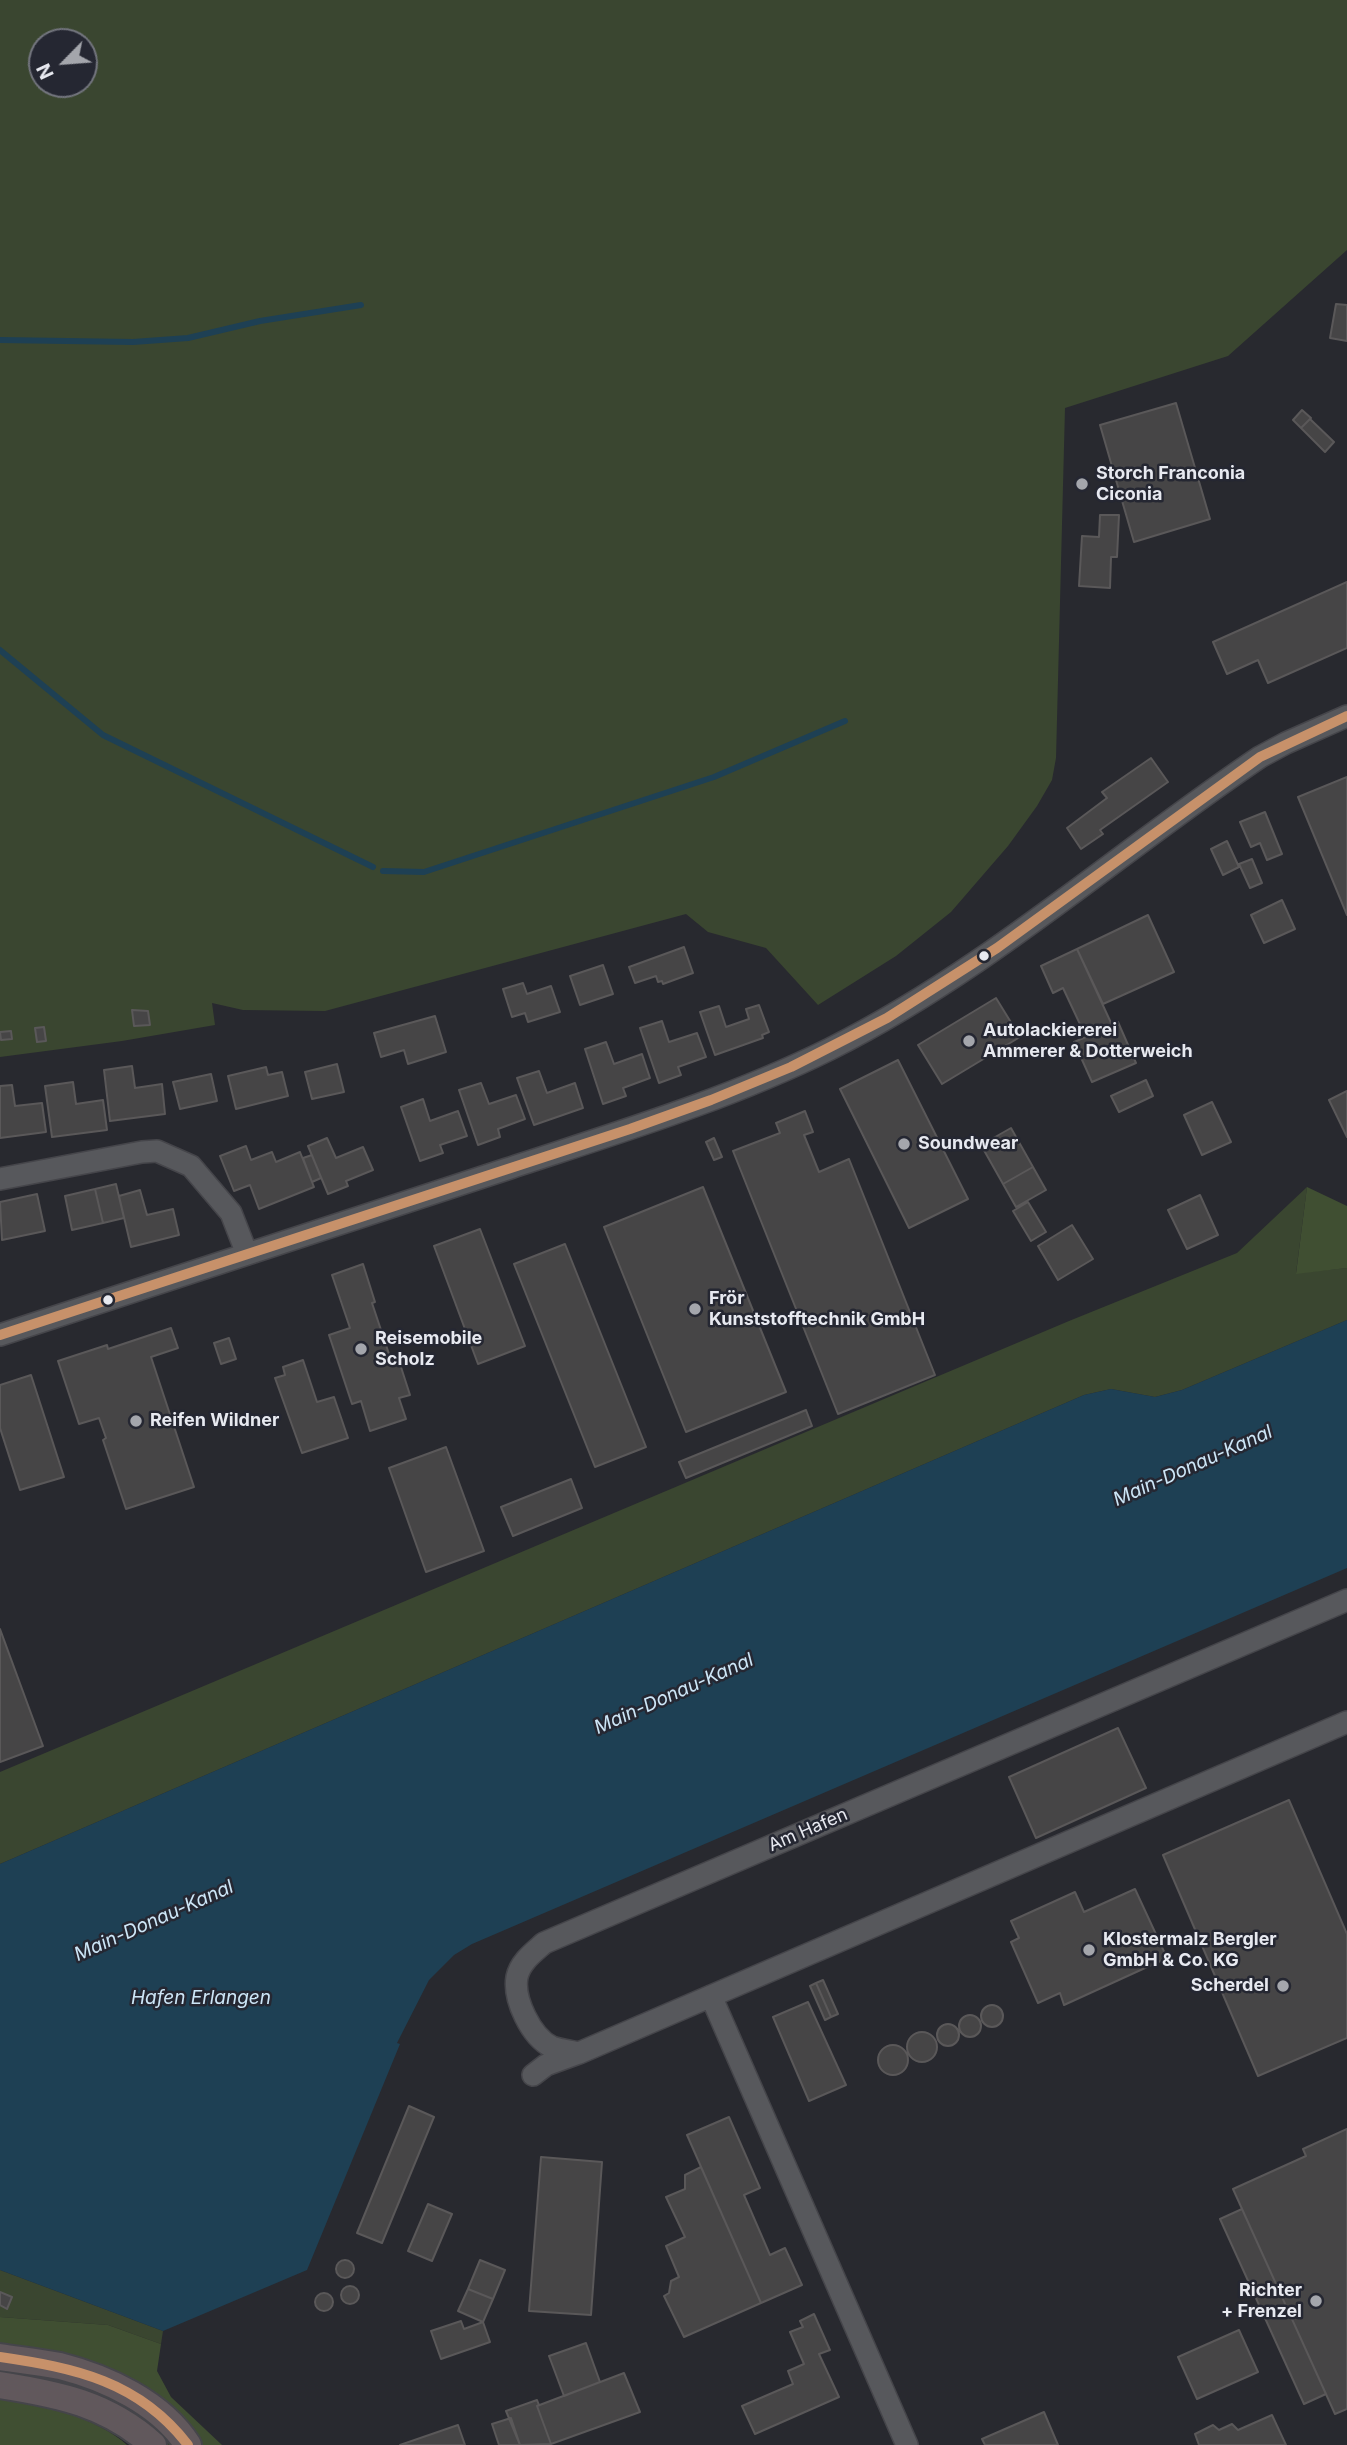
<!DOCTYPE html>
<meta charset="utf-8">
<style>
body{margin:0}
#map{position:relative;width:1347px;height:2445px;overflow:hidden;background:#28292f;font-family:Inter,sans-serif}
canvas{display:block}
.north{position:absolute;left:28px;top:28px;width:70px;height:70px;box-sizing:border-box;background:#252732;border:2px solid #73757e;border-radius:50%;rotate:245deg;font-size:19px;font-weight:700;line-height:28px;text-align:center;color:#e7e9f0}
.north::after{content:'';display:block;margin:auto;width:24px;height:32px;background:#a4a6ac;clip-path:polygon(50% 0,100% 100%,50% 72%,0 100%)}
</style>
<div id="map">
<canvas width="1347" height="2445"></canvas>
<div class="north">N</div>
</div>
<script>
const context = document.querySelector('canvas').getContext('2d');
context.lineJoin = 'round';
function fill(path, color) { context.fillStyle = color; context.fill(path, 'evenodd'); }
function trace(path, color, width, dash) { context.strokeStyle = color; context.lineWidth = width; context.lineCap = dash ? 'butt' : 'round'; context.setLineDash(dash || []); context.stroke(path); }
function write(font, color, halo, rows, align = 'center') {
  context.font = font + ' Inter,sans-serif'; context.lineWidth = 5; context.setLineDash([]); context.textBaseline = 'middle'; context.strokeStyle = halo; context.fillStyle = color; for (const [text, x, y, turn = 0] of rows) {
    context.save(); context.translate(x, y); context.rotate((+turn || 0) * Math.PI / 180); context.textAlign = isNaN(turn) ? turn : align; if (halo) context.strokeText(text, 0, 0); context.fillText(text, 0, 0); context.restore();
  }
}
const green = new Path2D(`
 M0 0H1347V250L1228 356 1065 408 1056 758 1052 780 1037 806 1008 846 951 912 896 956 818 1005 766 948 708 932 686 914 325 1011 243 1010 212 1003 215 1025 122 1041 0 1057ZM42 42H84V84H42Z
 M1307 1187 1296 1273 1347 1268V1320L1182 1390 1155 1397 1111 1389 1084 1395 0 1864V1772L1069 1321 1237 1253Z
 M0 2270 163 2331 161 2344 108 2325 0 2317Z
 M0 2367 57 2376 89 2386 148 2418 175 2445H164L0 2376Z`);
const forest = new Path2D(`
 M1307 1187 1347 1206V1268L1296 1274Z
 M0 2317 108 2325 161 2344 157 2371 171 2397 222 2445H198L179 2420 0 2347Z
 M0 2397C39 2403 98 2418 127 2445H0Z`);
const water = new Path2D(`
 M1347 1320V1568L472 1944 454 1955 429 1980 397 2043 400 2044 307 2270 163 2331 0 2270V1864L1084 1395 1111 1389 1155 1397 1182 1390Z`);
const stream = new Path2D(`
 M0 340 133 342 188 338 260 321 361 305
 M0 650 103 735 373 867
 M383 871 424 872 714 777 845 721`);
const building = new Path2D(`
 M1336 304 1347 305V341L1330 338Z
 M1176 403 1210 519 1134 542 1100 425Z
 M1302 410 1311 418 1301 428 1293 420Z
 M1310 419 1334 442 1325 452 1301 428Z
 M1100 515H1119L1117 557H1111L1110 588 1079 586 1082 536 1099 537Z
 M1347 582V648L1268 683 1258 660 1227 674 1213 642Z
 M1151 758 1168 782 1100 830 1103 834 1081 849 1067 828 1107 798 1102 792Z
 M1347 777V915L1298 797Z
 M1265 812 1282 854 1267 860 1260 843 1251 847 1240 822Z
 M1227 841 1239 867 1223 875 1211 849Z
 M1252 859 1262 883 1250 888 1239 864Z
 M1282 900 1295 929 1264 943 1251 915Z
 M1148 915 1174 972 1103 1004 1077 949Z
 M684 947 693 973 663 984 662 981 658 982 656 976 635 983 629 967Z
 M1077 949 1112 1025 1118 1022 1136 1063 1092 1082 1074 1042 1086 1037 1063 988 1053 993 1041 966Z
 M603 965 613 994 580 1005 570 976Z
 M523 983 527 994 551 986 560 1012 528 1022 525 1013 512 1017 503 989Z
 M996 998 1020 1037 942 1084 918 1045Z
 M759 1005 769 1032 762 1035 763 1038 715 1055 700 1012 719 1006 726 1027 749 1019 746 1009Z
 M132 1010 148 1011 150 1025 134 1026Z
 M435 1016 446 1052 408 1064 404 1050 381 1057 374 1033Z
 M662 1021 669 1042 697 1033 706 1057 678 1067 681 1075 659 1083 640 1028Z
 M44 1027 46 1041 37 1042 35 1028Z
 M11 1031 12 1039 1 1040 0 1032Z
 M606 1042 614 1064 642 1054 650 1078 623 1088 626 1096 603 1104 585 1049Z
 M898 1060 968 1199 909 1228 840 1089Z
 M337 1064 344 1092 312 1099 305 1072Z
 M132 1066 135 1088 162 1084 165 1114 110 1121 104 1070Z
 M266 1067 268 1075 282 1072 288 1096 236 1109 228 1076Z
 M539 1071 547 1093 575 1083 583 1108 534 1125 517 1078Z
 M211 1074 217 1101 180 1109 173 1082Z
 M1146 1080 1153 1096 1119 1112 1111 1096Z
 M73 1082 76 1104 103 1100 107 1130 52 1137 45 1086Z
 M481 1083 489 1104 516 1095 525 1119 498 1129 500 1137 478 1145 459 1090Z
 M12 1085 15 1106 42 1103 46 1132 0 1138V1086Z
 M1347 1091V1137L1329 1100Z
 M423 1099 430 1121 458 1111 467 1136 440 1145 443 1153 420 1161 401 1107Z
 M1212 1102 1231 1142 1202 1155 1184 1115Z
 M805 1111 813 1132 804 1135 819 1172 849 1159 935 1375 838 1414 733 1151 780 1133 776 1123Z
 M1011 1128 1033 1167 1003 1184 981 1145Z
 M327 1138 336 1158 363 1147 373 1170 346 1181 348 1186 328 1194 308 1146Z
 M714 1138 722 1157 714 1160 706 1142Z
 M246 1146 251 1160 272 1152 276 1162 300 1152 314 1187 259 1209 250 1185 234 1191 220 1156Z
 M312 1155 321 1178 312 1182 303 1158Z
 M1033 1167 1046 1190 1016 1207 1003 1184Z
 M116 1184 124 1218 103 1223 95 1189Z
 M703 1187 786 1392 686 1432 604 1227Z
 M95 1189 103 1223 72 1230 65 1196Z
 M140 1190 147 1215 173 1209 179 1235 131 1247 119 1196Z
 M37 1194 45 1231 2 1240 0 1202Z
 M1200 1195 1218 1235 1187 1249 1168 1210Z
 M1028 1202 1046 1232 1031 1241 1013 1211Z
 M1072 1225 1093 1259 1058 1280 1038 1246Z
 M480 1229 525 1346 478 1364 434 1246Z
 M565 1244 646 1447 595 1467 514 1264Z
 M363 1264 375 1302 372 1303 393 1366 400 1364 410 1395 399 1398 406 1419 370 1431 361 1401 352 1404 329 1335 350 1328 332 1275Z
 M171 1328 178 1348 151 1357 194 1487 126 1509 103 1440 106 1438 99 1418 79 1424 58 1361 107 1345 108 1349Z
 M229 1338 236 1359 221 1364 214 1343Z
 M303 1360 317 1402 334 1397 348 1438 302 1453 275 1378 285 1375 283 1367Z
 M31 1375 64 1477 20 1490 0 1428V1385Z
 M806 1410 812 1426 686 1478 679 1462Z
 M446 1447 484 1551 426 1572 389 1468Z
 M571 1479 582 1508 513 1536 501 1507Z
 M0 1629 43 1746 0 1762Z
 M1118 1728 1146 1788 1036 1838 1009 1777Z
 M1289 1800 1347 1934V2038L1258 2076 1163 1855Z
 M1135 1889 1167 1958 1064 2005 1060 1993 1038 2003 1011 1942 1019 1938 1011 1921 1075 1892 1084 1912Z
 M823 1980 838 2014 831 2017 816 1983Z
 M816 1983 831 2017 825 2020 810 1986Z
 M808 2002 846 2085 809 2101 773 2017Z
 M981 2016a11 11 0 1 1 22 0a11 11 0 1 1-22 0Z
 M959 2026a11 11 0 1 1 22 0a11 11 0 1 1-22 0Z
 M937 2035a11 11 0 1 1 22 0a11 11 0 1 1-22 0Z
 M907 2047a15 15 0 1 1 30 0a15 15 0 1 1-30 0Z
 M878 2060a15 15 0 1 1 30 0a15 15 0 1 1-30 0Z
 M409 2106 434 2117 382 2243 357 2233Z
 M729 2117 760 2188 744 2195 770 2255 785 2248 802 2285 761 2303 687 2135Z
 M1347 2129V2409L1335 2414 1233 2189 1306 2156 1303 2149Z
 M541 2157 602 2162 591 2315 529 2311Z
 M701 2167 761 2303 684 2337 664 2296 669 2293 671 2281 679 2277 666 2246 685 2237 666 2197 685 2189V2175Z
 M428 2204 452 2214 432 2261 408 2251Z
 M1242 2209 1326 2394 1304 2404 1220 2219Z
 M480 2260 505 2270 493 2299 468 2289Z
 M336 2269a9 9 0 1 1 18 0a9 9 0 1 1-18 0Z
 M341 2295a9 9 0 1 1 18 0a9 9 0 1 1-18 0Z
 M468 2289 493 2299 483 2322 458 2311Z
 M0 2292 12 2297 7 2309 0 2305Z
 M315 2302a9 9 0 1 1 18 0a9 9 0 1 1-18 0Z
 M814 2314 830 2350 819 2354 839 2397 755 2434 742 2406 793 2384 788 2371 804 2364 790 2332 803 2327 800 2321Z
 M461 2321 464 2329 483 2322 490 2342 441 2359 431 2331Z
 M1239 2330 1258 2372 1197 2399 1178 2357Z
 M586 2343 600 2382 564 2396 549 2356Z
 M624 2373 640 2412 551 2444 537 2406Z
 M537 2400 539 2405 537 2406 551 2444 520 2445 506 2411Z
 M1044 2412 1058 2445H985L982 2439Z
 M1272 2415 1286 2445H1199L1195 2434 1213 2425 1219 2430 1232 2424 1238 2430Z
 M511 2418 520 2445H499L492 2424Z
 M458 2425 465 2445H400Z`);
const minor = new Path2D(`
 M0 1179 142 1152 157 1151 191 1166 231 1213 247 1254
 M0 1335C169 1279 338 1225 507 1169 616 1133 727 1100 830 1049 986 971 1116 854 1260 757L1286 743 1347 716
 M1347 1600 544 1943C534 1952 520 1962 517 1977 513 1999 531 2037 552 2047 560 2050 571 2051 579 2053L1347 1722
 M711 1996 907 2445
 M533 2075 546 2065 579 2053`);
const major = new Path2D(`
 M0 2357C20 2360 40 2362 60 2366 107 2378 161 2403 188 2445
 M0 2385C58 2394 108 2404 153 2445`);
const bus1 = new Path2D(`
 M0 1335 630 1129 711 1100 791 1067 887 1018 997 948 1260 757 1347 716
 M0 2357C75 2368 139 2381 188 2445`);
const markers = [
 [1082,484,7,"#a4a6ac"],
 [984,956,6,"#e7e9f0"],
 [969,1041,7,"#a4a6ac"],
 [904,1144,7,"#a4a6ac"],
 [108,1300,6,"#e7e9f0"],
 [695,1309,7,"#a4a6ac"],
 [361,1349,7,"#a4a6ac"],
 [136,1421,7,"#a4a6ac"],
 [1089,1950,7,"#a4a6ac"],
 [1283,1986,7,"#a4a6ac"],
 [1316,2301,7,"#a4a6ac"]
];
const poiNames = [
 ["Storch Franconia",1096,474],
 ["Ciconia",1096,495],
 ["Autolackiererei",983,1031],
 ["Ammerer & Dotterweich",983,1052],
 ["Soundwear",918,1144],
 ["Frör",709,1299],
 ["Kunststofftechnik GmbH",709,1320],
 ["Reisemobile",375,1339],
 ["Scholz",375,1360],
 ["Reifen Wildner",150,1421],
 ["Klostermalz Bergler",1103,1940],
 ["GmbH & Co. KG",1103,1961],
 ["Scherdel",1269,1986,"right"],
 ["Richter",1302,2291,"right"],
 ["+ Frenzel",1302,2312,"right"]
];
const streetNames = [
 ["Am Hafen",808,1830,-23]
];
const waterNames = [
 ["Main-Donau-Kanal",1193,1466,-24],
 ["Main-Donau-Kanal",674,1694,-24],
 ["Main-Donau-Kanal",154,1921,-24],
 ["Hafen Erlangen",201,1998]
];
fill(green, '#3a4630');
fill(forest, '#404f32');
fill(water, '#1e4054');
trace(stream, '#1e4054', 6);
fill(building, '#464546');
trace(building, '#5a5859', 2);
trace(minor, '#45454a', 24);
trace(major, '#45454a', 30);
trace(minor, '#57585c', 21);
trace(major, '#61585c', 26);
trace(bus1, '#c7916a', 10);
for (const [x, y, r, color] of markers) { const dot = new Path2D(); dot.arc(x, y, r, 0, 2 * Math.PI); context.fillStyle = color; context.fill(dot); trace(dot, '#252732', 2.5); }
write('bold 18px', '#e7e9f0', '#252732', poiNames, 'left');
write('18px', '#e7e9f0', '#252732', streetNames);
write('italic 19px', '#cde6f7', '#252732', waterNames);
</script>
